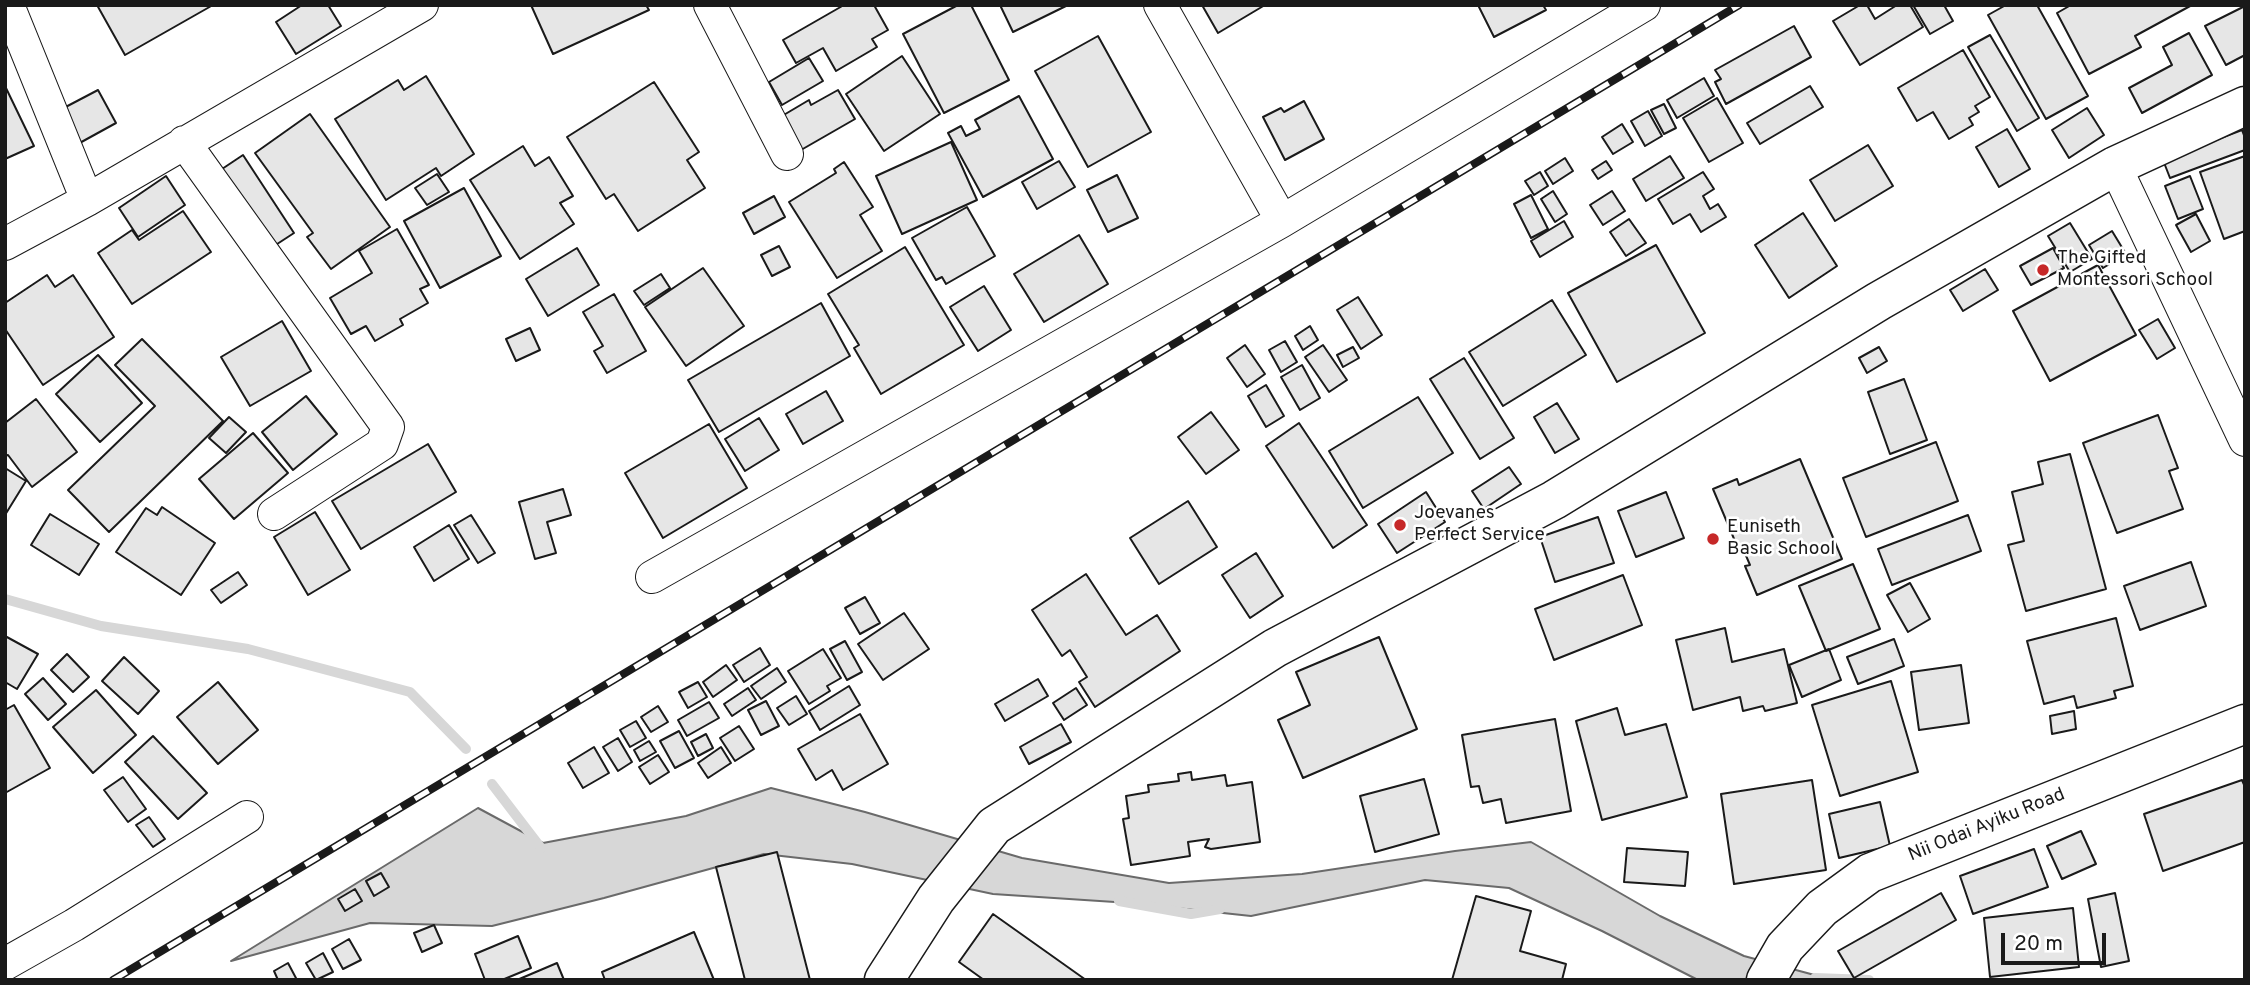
<!DOCTYPE html>
<style>
body{margin:0}
#map{position:relative;width:2250px;height:985px;overflow:hidden;background:#fff;font-family:Overpass,sans-serif}
canvas{display:block}
.frame{position:absolute;inset:0;border:7px solid #1a1a1a;pointer-events:none}
.scale{position:absolute;left:2001px;top:933px;width:105px;height:32px;box-sizing:border-box;border:4px solid #1a1a1a;border-top:0;padding-left:9px;font-size:21px;line-height:24px;white-space:nowrap;color:#1a1a1a;-webkit-text-stroke:5px #fff;paint-order:stroke}
</style>
<div id="map">
<canvas width="2250" height="985"></canvas>
<div class="frame"></div>
<div class="scale">20 m</div>
</div>
<script>
const context = document.querySelector('canvas').getContext('2d');
context.lineJoin = 'round';
function fill(path, color) { context.fillStyle = color; context.fill(path, 'evenodd'); }
function trace(path, color, width, dash) { context.strokeStyle = color; context.lineWidth = width; context.lineCap = dash ? 'butt' : 'round'; context.setLineDash(dash || []); context.stroke(path); }
function write(font, color, halo, rows, align = 'center') {
  context.font = font + ' Overpass,sans-serif'; context.lineWidth = 5; context.setLineDash([]); context.textBaseline = 'middle'; context.strokeStyle = halo; context.fillStyle = color; for (const [text, x, y, turn = 0] of rows) {
    context.save(); context.translate(x, y); context.rotate((+turn || 0) * Math.PI / 180); context.textAlign = isNaN(turn) ? turn : align; if (halo) context.strokeText(text, 0, 0); context.fillText(text, 0, 0); context.restore();
  }
}
const water = new Path2D(`
 M771 788 865 812 1022 858 1169 883 1302 874 1455 851 1531 842 1660 916 1744 956 1833 980H1698L1602 931 1509 888 1425 880 1251 916 1130 903 993 894 852 864 764 854 604 898 492 926 370 923 231 961 478 808 543 843 686 816Z`);
const stream = new Path2D(`
 M5 599 101 626 248 649 410 692 466 749
 M492 784 541 848
 M1119 901 1191 914 1220 909
 M1815 978 1869 980`);
const building = new Path2D(`
 M97 5H213L125 55Z
 M302 5H328L341 26 296 54 276 22Z
 M531 5H646L649 10 553 54Z
 M844 5H874L888 30 872 39 877 47 836 71 823 48 796 63 783 40Z
 M958 5H971L1009 80 944 113 903 34Z
 M1000 5H1068L1013 32Z
 M1202 5H1265L1218 33Z
 M1478 5H1543L1546 10 1494 37Z
 M1860 5H1867L1875 19 1897 5H1910L1923 27 1860 65 1833 21Z
 M1913 5H1944L1953 21 1930 34Z
 M2006 5H2037L2088 96 2046 119 1988 15Z
 M2071 5H2192L2135 36 2141 47 2089 74 2057 13Z
 M2245 6V55L2226 65 2205 26Z
 M1794 26 1811 57 1726 104 1715 82 1721 79 1715 70Z
 M2189 33 2212 75 2142 113 2129 88 2172 65 2163 47Z
 M1990 35 2039 118 2017 131 1968 47Z
 M1098 36 1151 132 1088 167 1035 71Z
 M1963 50 1990 97 1975 106 1979 112 1969 118 1973 125 1949 139 1933 112 1917 121 1898 88Z
 M902 56 940 114 884 151 846 94Z
 M809 58 823 81 782 105 769 82Z
 M426 76 474 154 441 176 436 168 386 200 335 119 398 80 404 90Z
 M1704 78 1714 96 1677 118 1667 100Z
 M654 82 699 152 687 160 705 188 638 231 614 194 606 199 567 137Z
 M5 86 34 146 5 159Z
 M1810 86 1823 107 1760 144 1747 123Z
 M98 90 116 123 76 145 58 111Z
 M838 90 855 119 801 150 782 116 809 100 811 105Z
 M1019 96 1053 159 983 197 948 133 961 126 966 136 980 129 975 120Z
 M1717 98 1743 143 1709 162 1683 118Z
 M1304 101 1324 139 1285 160 1263 117 1281 108 1284 112Z
 M1664 104 1676 128 1664 134 1651 110Z
 M2087 108 2104 135 2069 158 2052 130Z
 M1648 111 1662 136 1645 146 1631 121Z
 M310 114 390 227 331 269 307 237 313 233 255 153Z
 M1622 124 1633 142 1613 154 1602 137Z
 M2007 129 2030 169 1999 187 1976 147Z
 M2242 130 2245 138V150L2170 178 2163 160Z
 M951 142 977 200 902 234 876 176Z
 M1868 145 1893 186 1835 221 1810 180Z
 M523 146 535 166 549 157 573 196 560 203 574 224 520 259 470 180Z
 M243 155 294 233 271 248 219 171Z
 M1670 156 1684 178 1646 201 1633 179Z
 M2245 156V231L2224 239 2200 172Z
 M1565 158 1573 171 1553 184 1545 171Z
 M1059 161 1075 187 1037 209 1022 182Z
 M1606 161 1612 170 1598 179 1592 170Z
 M844 162 873 207 860 215 882 251 837 278 789 202 836 173 834 169Z
 M1540 172 1548 186 1534 195 1525 181Z
 M1703 172 1714 189 1703 196 1710 209 1718 204 1726 217 1701 232 1690 214 1673 224 1658 199Z
 M437 174 449 192 427 205 415 188Z
 M1117 175 1138 218 1108 232 1087 190Z
 M166 176 185 205 138 237 119 208Z
 M2190 176 2203 209 2178 219 2165 186Z
 M464 188 501 256 440 288 404 221Z
 M1553 191 1567 214 1555 222 1541 199Z
 M1612 191 1625 211 1603 225 1590 205Z
 M1531 195 1548 229 1531 238 1514 204Z
 M774 196 785 217 754 234 743 213Z
 M967 207 995 256 946 284 942 277 936 280 912 238Z
 M183 211 211 252 132 304 98 253 132 230 139 240Z
 M1803 213 1837 266 1789 298 1755 245Z
 M2196 214 2210 241 2191 252 2176 225Z
 M1629 219 1646 243 1626 256 1610 232Z
 M1564 221 1573 237 1540 257 1531 241Z
 M2070 223 2092 259 2070 272 2048 236Z
 M397 229 429 285 420 289 428 303 400 319 403 325 375 341 366 326 351 334 330 298 372 273 359 251Z
 M2112 231 2126 254 2103 268 2089 245Z
 M1079 235 1108 284 1044 322 1014 274Z
 M1656 245 1705 333 1617 382 1568 293Z
 M779 246 790 267 772 276 761 255Z
 M905 247 964 345 881 394 854 348 859 345 828 294Z
 M577 248 599 285 548 316 526 279Z
 M2053 248 2064 268 2031 285 2020 266Z
 M2098 265 2136 335 2050 381 2013 311Z
 M703 268 744 326 686 366 645 307Z
 M1985 269 1998 290 1963 311 1950 290Z
 M661 274 670 288 644 305 634 291Z
 M47 275 55 287 73 275 114 337 43 385 5 329V303Z
 M984 286 1011 330 978 351 950 307Z
 M614 294 646 351 607 373 594 351 603 346 583 312Z
 M1358 297 1382 335 1361 349 1337 310Z
 M1552 300 1586 355 1503 406 1469 352Z
 M821 303 850 356 719 432 688 380Z
 M2158 319 2175 348 2157 359 2139 330Z
 M282 321 311 371 250 406 221 357Z
 M1310 326 1318 340 1303 350 1295 336Z
 M530 328 540 350 516 361 506 339Z
 M142 339 223 421 109 532 68 490 155 406 115 365Z
 M1285 341 1297 362 1281 372 1269 350Z
 M1245 345 1265 374 1247 387 1227 358Z
 M1323 345 1347 380 1329 392 1305 357Z
 M1353 347 1359 358 1343 367 1337 355Z
 M1879 347 1887 361 1867 373 1859 358Z
 M98 355 142 403 100 442 56 394Z
 M1464 358 1514 438 1480 459 1430 379Z
 M1302 365 1320 398 1300 410 1281 377Z
 M1904 379 1927 440 1890 454 1868 392Z
 M1266 385 1284 416 1266 427 1248 396Z
 M826 391 843 421 803 444 786 414Z
 M306 396 337 434 293 470 262 432Z
 M1418 397 1453 453 1363 508 1329 451Z
 M36 399 77 452 32 487 8 455 5 456V423Z
 M1557 403 1579 439 1555 453 1534 417Z
 M1211 412 1239 450 1206 474 1178 437Z
 M2158 415 2178 468 2169 471 2183 509 2117 533 2083 443Z
 M229 417 246 432 226 453 209 438Z
 M759 418 779 450 745 471 725 439Z
 M1299 423 1367 525 1333 548 1266 446Z
 M709 424 747 488 663 538 625 473Z
 M253 433 288 473 234 519 199 479Z
 M1936 442 1958 501 1866 537 1843 478Z
 M428 444 456 492 361 549 332 501Z
 M2070 454 2106 589 2026 611 2008 545 2024 541 2012 492 2043 484 2038 462Z
 M1800 459 1842 559 1757 595 1745 566 1750 565 1744 551 1740 553 1713 489 1737 479 1739 485Z
 M1509 467 1521 484 1484 509 1472 491Z
 M5 468 26 481 5 515Z
 M563 489 571 515 547 522 556 553 535 559 519 502Z
 M1426 492 1445 522 1397 553 1378 524Z
 M1666 492 1684 538 1636 557 1618 511Z
 M1188 501 1217 547 1159 584 1130 538Z
 M162 507 215 543 181 595 116 552 146 508 157 515Z
 M315 512 350 570 308 595 274 537Z
 M50 514 99 544 79 575 31 545Z
 M471 515 495 553 478 563 454 525Z
 M1968 515 1981 551 1892 585 1878 549Z
 M1598 517 1614 563 1555 582 1540 537Z
 M449 525 469 559 434 581 414 547Z
 M1256 553 1283 596 1250 618 1222 575Z
 M2191 562 2206 606 2140 630 2124 586Z
 M1853 564 1880 629 1826 651 1799 586Z
 M238 572 247 585 221 603 211 590Z
 M1086 574 1126 635 1157 615 1180 651 1095 707 1079 682 1087 677 1070 650 1062 656 1032 610Z
 M1623 575 1642 625 1554 660 1535 609Z
 M1910 583 1930 619 1908 632 1887 595Z
 M865 597 880 623 860 634 845 608Z
 M904 613 929 649 883 680 858 644Z
 M2116 618 2133 686 2114 691 2116 698 2077 708 2074 696 2044 704 2027 641Z
 M1725 628 1732 662 1784 649 1797 703 1765 711 1763 706 1743 711 1740 697 1693 710 1676 640Z
 M5 636 38 654 17 689 5 682Z
 M1379 637 1417 729 1303 778 1278 720 1310 705 1296 672Z
 M1894 639 1904 666 1858 684 1847 657Z
 M845 641 862 672 847 680 830 649Z
 M760 648 770 665 744 682 733 665Z
 M823 649 841 678 827 686 830 691 809 704 788 671Z
 M1829 649 1841 680 1802 697 1789 665Z
 M67 654 89 677 73 692 51 670Z
 M124 657 159 691 138 714 102 681Z
 M726 665 737 680 713 697 703 682Z
 M1961 665 1969 723 1919 730 1911 672Z
 M777 668 786 682 761 699 751 686Z
 M43 678 66 704 48 720 25 694Z
 M1038 679 1048 696 1005 721 995 704Z
 M1891 681 1918 772 1840 796 1812 705Z
 M218 682 258 730 218 764 177 717Z
 M698 682 707 697 688 708 679 692Z
 M849 686 860 705 820 730 809 711Z
 M748 688 756 700 732 716 724 704Z
 M1076 688 1087 705 1064 720 1053 703Z
 M96 690 136 735 93 773 53 727Z
 M796 696 807 714 789 725 777 708Z
 M766 701 779 726 761 735 748 710Z
 M709 702 719 718 687 736 678 720Z
 M14 705 50 768 5 793V710Z
 M658 706 668 722 651 732 641 717Z
 M1617 708 1625 735 1666 724 1687 797 1602 820 1576 721Z
 M2074 711 2076 729 2052 734 2050 716Z
 M860 714 888 764 843 790 832 770 816 780 798 749Z
 M1555 719 1571 811 1506 823 1501 799 1483 803 1479 786 1471 787 1462 735Z
 M636 721 646 738 630 747 620 730Z
 M1061 724 1071 742 1029 764 1020 747Z
 M739 726 754 749 735 761 720 738Z
 M679 731 694 758 675 768 660 741Z
 M706 734 713 748 698 756 691 742Z
 M153 736 207 793 178 819 125 762Z
 M618 738 632 762 618 771 603 747Z
 M649 741 656 752 640 761 634 750Z
 M594 747 609 773 583 788 568 763Z
 M721 747 731 763 708 778 698 763Z
 M658 755 669 772 650 784 639 767Z
 M1191 772 1192 780 1225 775 1227 786 1252 782 1260 842 1211 849 1205 847 1209 839 1188 842 1190 856 1131 865 1123 819 1129 818 1126 796 1149 792 1148 785 1179 781 1178 774Z
 M123 777 146 809 128 822 104 790Z
 M1424 779 1439 834 1375 852 1360 796Z
 M1812 780 1826 870 1734 884 1721 794Z
 M2242 780 2245 787V842L2163 871 2144 814Z
 M1880 802 1890 846 1839 858 1829 814Z
 M149 817 165 839 153 847 136 825Z
 M2081 831 2096 864 2062 879 2047 846Z
 M1627 848 1688 852 1685 886 1624 882Z
 M2034 849 2048 887 1973 914 1960 876Z
 M777 852 810 980H745L716 867Z
 M381 873 389 887 374 896 366 881Z
 M355 889 362 901 345 911 338 899Z
 M1941 893 1956 920 1854 978 1838 951Z
 M2115 893 2129 961 2101 967 2088 899Z
 M1476 896 1531 911 1520 951 1566 964 1562 980H1452Z
 M2073 908 2079 967 1990 977 1984 918Z
 M993 914 1086 980H984L959 962Z
 M434 925 442 943 422 952 414 933Z
 M694 932 714 980H605L602 972Z
 M518 936 531 968 502 980H485L475 954Z
 M349 939 361 960 343 969 332 949Z
 M323 953 333 972 316 980 306 963Z
 M288 963 297 980H278L274 971Z
 M557 963 564 980H517Z`);
const minor = new Path2D(`
 M8 5 87 200
 M710 5 787 154
 M1160 5 1282 221
 M184 142 388 427 382 444 274 514
 M2115 166 2245 440
 M5 244 87 200 422 5
 M652 577 1282 221 1644 5
 M5 964 74 925 247 817`);
const tertiary = new Path2D(`
 M884 980 936 899 994 826 1275 648 1554 500 1879 301 2115 166 2245 106
 M1766 980 1785 947 1822 908 1870 873 2245 724`);
const rail = new Path2D(`
 M113 980 1739 5`);
const markers = [
 [2043,270,7,"#c62828"],
 [1400,525,7,"#c62828"],
 [1713,539,7,"#c62828"]
];
const poiNames = [
 ["The Gifted",2057,259],
 ["Montessori School",2057,281],
 ["Joevanes",1414,514],
 ["Perfect Service",1414,536],
 ["Euniseth",1727,528],
 ["Basic School",1727,550]
];
const streetNames = [
 ["Nii Odai Ayiku Road",1987,826,-22]
];
fill(water, '#d7d7d7');
trace(water, '#6a6a6a', 2);
trace(stream, '#d7d7d7', 10);
fill(building, '#e6e6e6');
trace(building, '#1a1a1a', 2);
trace(minor, '#1a1a1a', 34);
trace(tertiary, '#1a1a1a', 41);
trace(minor, '#fff', 32);
trace(tertiary, '#fff', 38);
trace(rail, '#1a1a1a', 8);
trace(rail, '#fff', 5, [16]);
for (const [x, y, r, color] of markers) { const dot = new Path2D(); dot.arc(x, y, r, 0, 2 * Math.PI); context.fillStyle = color; context.fill(dot); trace(dot, '#fff', 2.5); }
write('19px', '#1a1a1a', '#fff', poiNames, 'left');
write('19px', '#1a1a1a', '#fff', streetNames);
</script>
